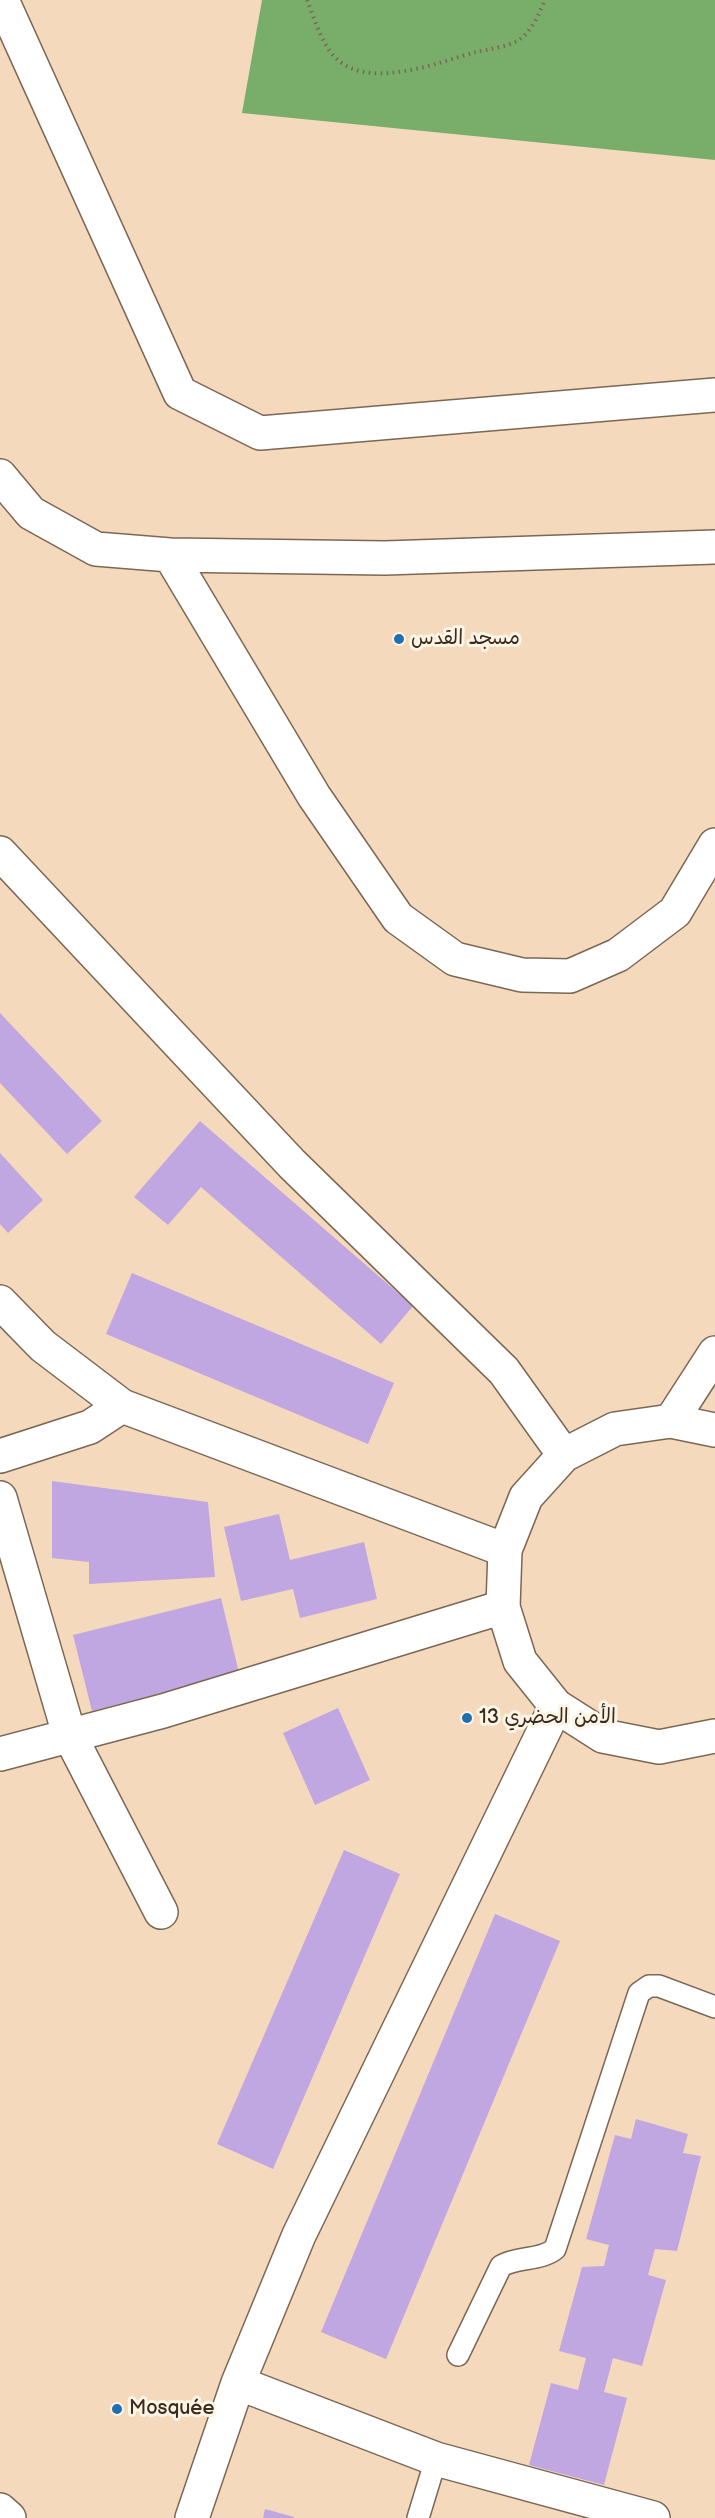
<!DOCTYPE html>
<meta charset="utf-8">
<style>
body{margin:0}
canvas{display:block;background:#f4d9bc}
</style>
<canvas width="715" height="2518"></canvas>
<script>
const context = document.querySelector('canvas').getContext('2d');
context.lineJoin = 'round';
function fill(path, color) { context.fillStyle = color; context.fill(path, 'evenodd'); }
function trace(path, color, width, dash) { context.strokeStyle = color; context.lineWidth = width; context.lineCap = dash ? 'butt' : 'round'; context.setLineDash(dash || []); context.stroke(path); }
function write(font, color, halo, rows, align = 'center') {
  context.font = font + ' "Balsamiq Sans","Playpen Sans Arabic",sans-serif'; context.lineWidth = 6; context.setLineDash([]); context.textBaseline = 'middle'; context.strokeStyle = halo; context.fillStyle = color; for (const [text, x, y, turn = 0] of rows) {
    context.save(); context.translate(x, y); context.rotate((+turn || 0) * Math.PI / 180); context.textAlign = isNaN(turn) ? turn : align; if (halo) context.strokeText(text, 0, 0); context.fillText(text, 0, 0); context.restore();
  }
}
const forest = new Path2D(`
 M262 0H715V160L242 113Z`);
const building = new Path2D(`
 M0 1013 102 1121 67 1154 0 1083Z
 M200 1121 413 1306 381 1344 201 1187 168 1225 134 1197Z
 M0 1153 43 1200 8 1233 0 1224Z
 M132 1273 394 1383 368 1444 106 1334Z
 M52 1481 208 1502 215 1577 89 1584V1562L52 1558Z
 M279 1514 290 1560 364 1542 377 1599 300 1618 293 1589 241 1601 224 1527Z
 M221 1598 239 1673 92 1711 73 1635Z
 M338 1708 370 1780 315 1805 283 1733Z
 M344 1850 400 1874 273 2169 217 2144Z
 M495 1914 560 1941 386 2359 321 2332Z
 M636 2119 688 2134 683 2153 701 2156 677 2251 655 2249 648 2275 666 2280 642 2366 613 2358 604 2392 627 2398 604 2485 529 2465 551 2383 578 2390 586 2358 559 2351 582 2267 604 2266 609 2245 586 2239 615 2135 631 2139Z
 M265 2509 294 2517V2518H263Z`);
const path = new Path2D(`
 M307 0C315 20 322 47 339 61 374 89 439 62 476 52 489 49 506 47 517 41 531 33 539 14 545 0`);
const service = new Path2D(`
 M458 2355 501 2266C518 2256 540 2261 555 2249L639 1993 649 1986H659L715 2007
 M418 2518 436 2459`);
const minor = new Path2D(`
 M2 0 180 393 260 433 715 395
 M0 476 31 513 96 549 170 555 314 796 398 918 455 959 522 975 570 976 618 955 675 912 715 845
 M170 555 385 558 715 547
 M0 853 292 1164 504 1371 564 1455
 M671 1421 715 1353
 M0 1456 90 1427 122 1406
 M0 1498 69 1734 161 1912
 M556 1706 299 2235 238 2383 436 2459 653 2518
 M0 1754 163 1711 503 1607
 M0 2510 9 2518
 M192 2518 238 2383`);
const tertiary = new Path2D(`
 M0 1302 43 1346 122 1406 505 1550
 M715 1430 671 1421 615 1429 564 1455 526 1497 505 1550 503 1607 520 1661 556 1706 603 1736 659 1747 715 1736`);
const markers = [
 [399,639,6,"#1f6fb2"],
 [467,1718,6,"#1f6fb2"],
 [117,2409,6,"#1f6fb2"]
];
const poiNames = [
 ["مسجد القدس",411,639],
 ["الأمن الحضري 13",479,1718],
 ["Mosquée",129,2409]
];
fill(forest, '#79ad6a');
fill(building, '#c0a7e1');
trace(service, '#7c6755', 24);
trace(minor, '#7c6755', 36);
trace(tertiary, '#7c6755', 36);
trace(path, '#7c6755', 4, [1.5, 4.5]);
trace(service, '#fff', 21);
trace(minor, '#fff', 33);
trace(tertiary, '#fff', 33);
for (const [x, y, r, color] of markers) { const dot = new Path2D(); dot.arc(x, y, r, 0, 2 * Math.PI); context.fillStyle = color; context.fill(dot); trace(dot, '#fcf5e5', 2); }
write('20px', '#3b2a1e', '#fcf5e5', poiNames, 'left');
</script>
